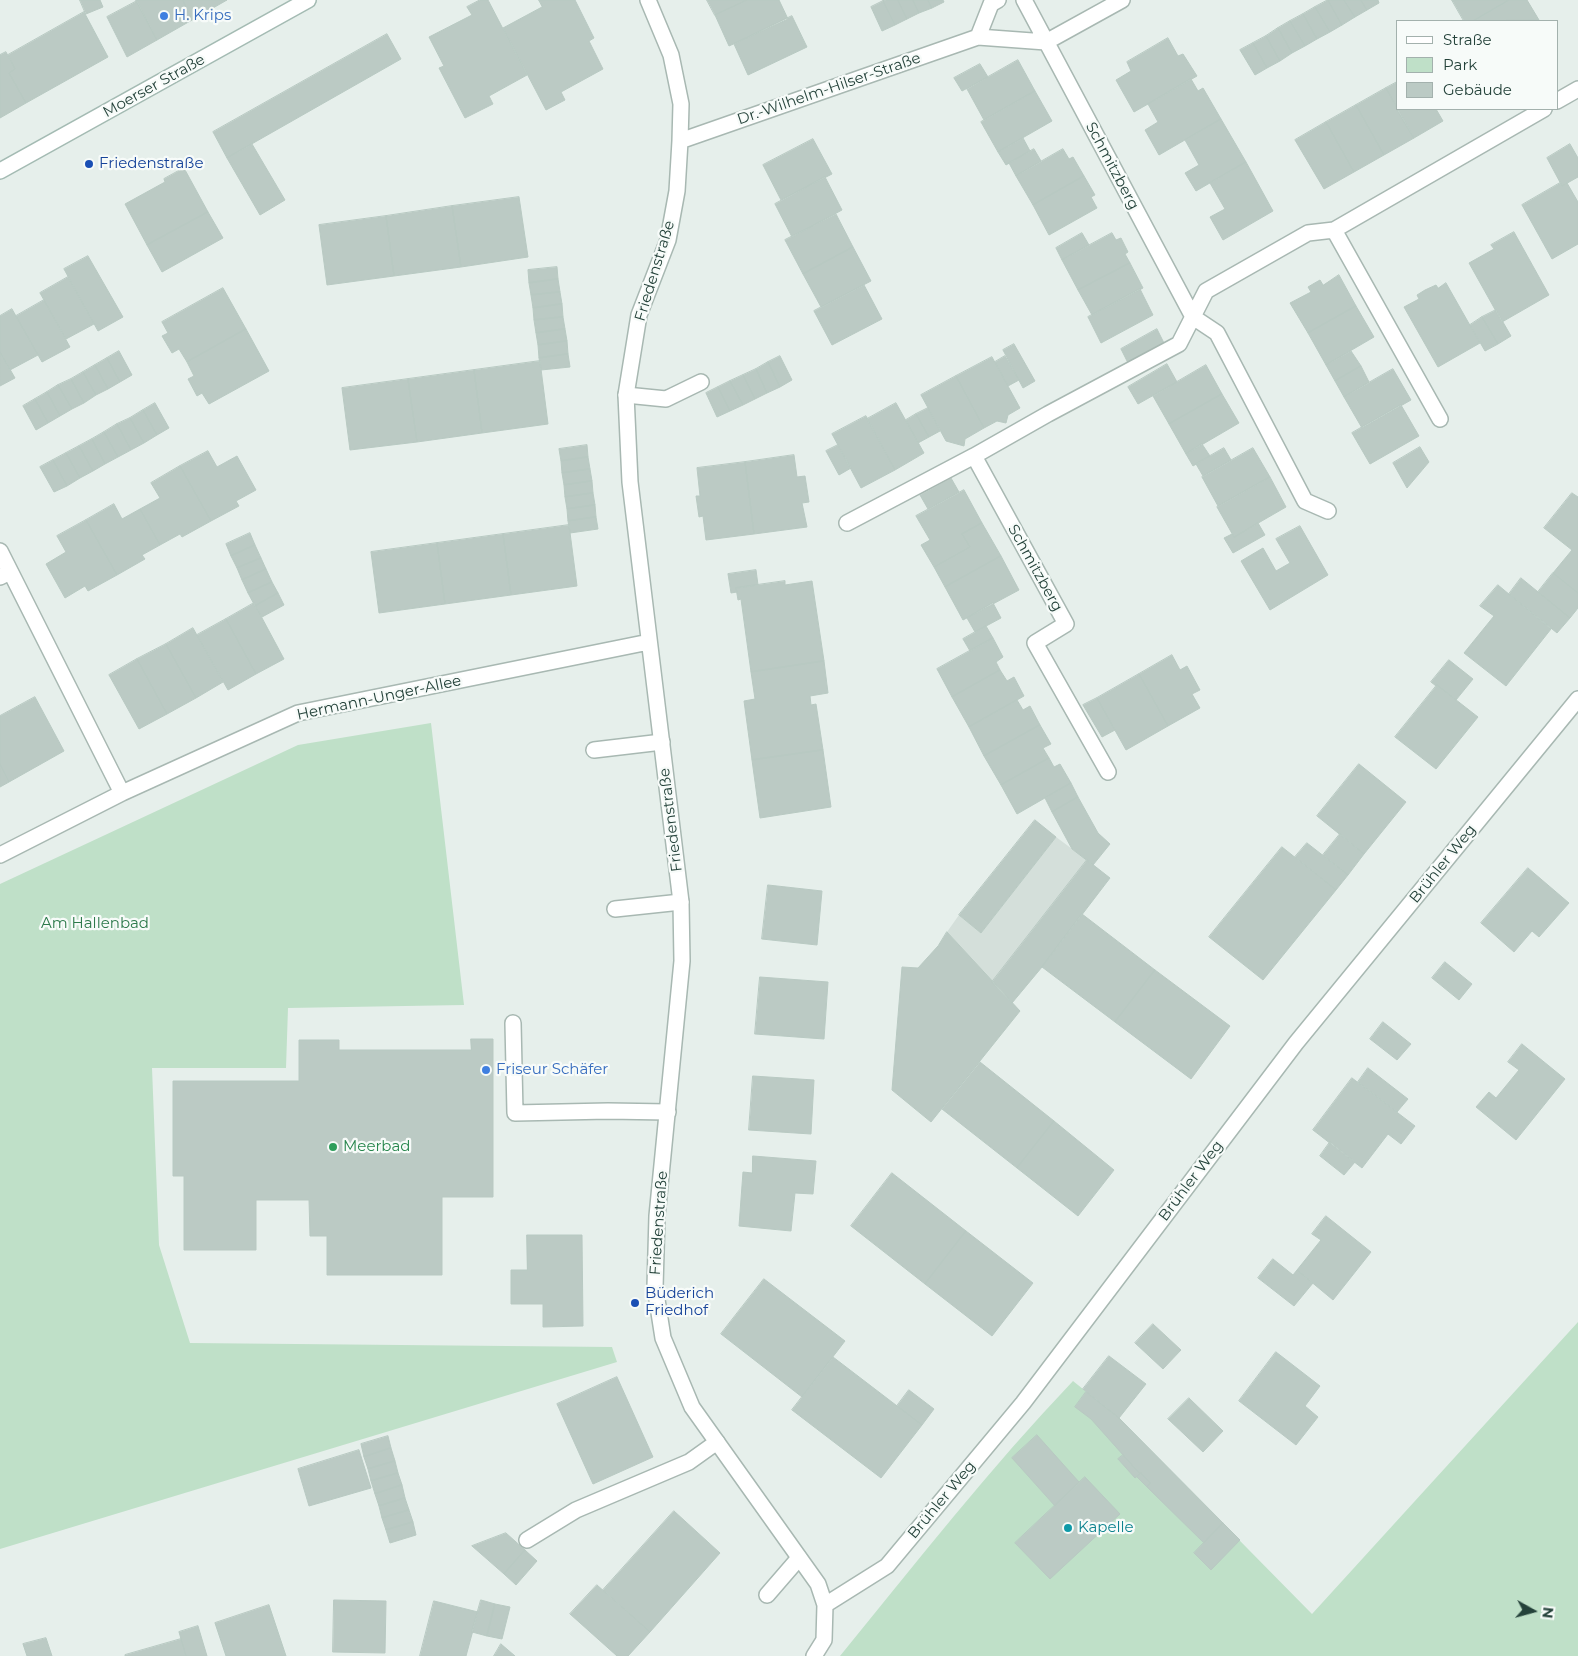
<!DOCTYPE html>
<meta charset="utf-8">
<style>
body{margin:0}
#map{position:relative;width:1578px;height:1656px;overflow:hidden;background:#e6efeb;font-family:Montserrat,sans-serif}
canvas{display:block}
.legend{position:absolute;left:1396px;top:20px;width:162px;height:90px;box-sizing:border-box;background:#f7fbf9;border:1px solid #a3b1ad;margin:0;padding:6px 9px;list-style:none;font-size:15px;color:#24423a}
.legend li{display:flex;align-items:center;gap:10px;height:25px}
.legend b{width:25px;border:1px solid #a3b1ad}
.north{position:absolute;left:1508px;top:1586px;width:50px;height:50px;-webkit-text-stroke:4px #f7fbf9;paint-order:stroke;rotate:97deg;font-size:14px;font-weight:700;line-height:20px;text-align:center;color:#24423a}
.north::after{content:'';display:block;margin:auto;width:18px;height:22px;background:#24423a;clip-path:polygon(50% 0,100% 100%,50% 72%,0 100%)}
</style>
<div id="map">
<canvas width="1578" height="1656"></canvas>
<ul class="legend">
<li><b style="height:6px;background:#fff"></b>Straße</li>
<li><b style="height:14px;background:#bfe0c8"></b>Park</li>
<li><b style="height:14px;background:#bbcac4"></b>Gebäude</li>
</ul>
<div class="north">N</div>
</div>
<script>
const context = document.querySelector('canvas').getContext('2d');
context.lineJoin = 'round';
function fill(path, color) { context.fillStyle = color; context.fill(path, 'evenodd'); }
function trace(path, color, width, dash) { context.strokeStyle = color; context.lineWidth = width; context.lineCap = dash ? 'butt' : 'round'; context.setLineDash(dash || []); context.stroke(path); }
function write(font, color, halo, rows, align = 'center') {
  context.font = font + ' Montserrat,sans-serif'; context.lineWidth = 4.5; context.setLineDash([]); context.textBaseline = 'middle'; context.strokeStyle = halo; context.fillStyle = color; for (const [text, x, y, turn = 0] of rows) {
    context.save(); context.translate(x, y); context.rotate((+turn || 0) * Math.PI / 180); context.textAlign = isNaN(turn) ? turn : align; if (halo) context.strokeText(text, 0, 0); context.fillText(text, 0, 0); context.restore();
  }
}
const built = new Path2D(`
 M1056 837 1087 860 992 982 947 932 959 915 981 933Z`);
const green = new Path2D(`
 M431 723 464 1005 288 1008 286 1068H152L159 1245 190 1343 612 1347 617 1362 0 1549V884L298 745Z
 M1578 1322V1656H840C916 1563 990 1468 1073 1381L1119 1418 1312 1614Z`);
const building = new Path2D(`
 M80 0H100L103 7 86 14Z
 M136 0H183L192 20 157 40Z
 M183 0H227L192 20Z
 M480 0H488L527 75 489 96 493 104 465 118 439 68 444 66 429 37 472 15 467 7Z
 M539 0H575L594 38 589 41 603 69 561 92 565 100 546 110 503 28 542 7Z
 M707 0H747L715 15Z
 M747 0H779L788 19 729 46 715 15Z
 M886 0H898L907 19 895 25 883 1Z
 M898 0H913L919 13 907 19Z
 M913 0H928L932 8 919 13Z
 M928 0H943L944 2 932 8Z
 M1328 0H1344L1355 17 1342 25Z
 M1328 0 1342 25 1330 32 1315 7Z
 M1344 0H1361L1367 10 1355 17Z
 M1361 0H1378L1379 3 1367 10Z
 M1452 0H1509L1473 21H1464Z
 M1509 0H1527L1539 20 1473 21Z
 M137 1 157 40 127 57 107 17Z
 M883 1 895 25 882 31 871 7Z
 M1315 7 1330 32 1317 39 1303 14Z
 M84 12 108 57 26 103 9 73 15 69 8 55Z
 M1303 14 1317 39 1305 46 1290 21Z
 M792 16 807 47 748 75 734 44Z
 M1290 21 1305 46 1292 53 1278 28Z
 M1278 28 1292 53 1280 61 1266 36Z
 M387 34 401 59 227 158 213 132Z
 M1266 36 1280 61 1267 68 1253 43Z
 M1168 38 1178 56 1183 54 1197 76 1134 112 1116 80 1131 71 1127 62Z
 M1253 43 1267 68 1255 75 1240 50Z
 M6 52 15 69 9 73 26 103 0 118V55Z
 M1018 60 1035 91 984 120 967 89Z
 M980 64 988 77 962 91 954 78Z
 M1191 79 1198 91 1203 88 1221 119 1159 155 1145 130 1158 122 1148 104Z
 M1397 82V108L1386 88Z
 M1386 88 1414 138 1384 155 1356 105Z
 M1035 91 1052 121 998 152 981 122Z
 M1356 105 1384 155 1354 172 1326 122Z
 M1397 109H1436L1443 121 1414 138Z
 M1221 119 1246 162 1196 191 1185 173 1199 165 1185 140Z
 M1326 122 1354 172 1324 189 1295 140Z
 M1023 138 1030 151 1006 165 998 152Z
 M813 139 832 174 781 200 763 165Z
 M252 144 285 200 260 215 227 158Z
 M1570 144 1578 158V177L1562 186 1547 158Z
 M1034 149 1041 161 1016 176 1009 163Z
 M1063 149 1069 159 1073 157 1084 176 1033 205 1016 176Z
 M1246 162 1273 211 1223 240 1210 217 1225 209 1210 183Z
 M184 168 208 212 147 245 125 204 165 182 164 179Z
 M1084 176 1095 195 1091 197 1097 208 1049 235 1033 205Z
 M825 177 842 210 792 237 775 204Z
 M1560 183 1562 186 1567 183 1578 202V244L1552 259 1522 205Z
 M519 197 528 257 461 267 452 206Z
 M452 206 461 267 394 276 386 216Z
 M208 212 223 238 162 272 147 245Z
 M836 214 853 247 803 274 785 240Z
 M386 216 394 276 327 285 319 225Z
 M1514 232 1549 295 1502 322 1469 263 1494 249 1491 245Z
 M1082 233 1089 245 1062 260 1056 248Z
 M1112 233 1116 240 1121 238 1128 252 1125 254 1130 263 1078 290 1062 260Z
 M853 247 871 281 821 307 803 274Z
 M88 256 123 317 98 331 64 269Z
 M1130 263 1143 288 1092 315 1078 290Z
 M557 267 558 279 529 283 528 270Z
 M1339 275 1356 306 1308 333 1290 303 1311 292 1308 287 1313 284 1320 280 1323 285Z
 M68 277 94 324 66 339 40 293Z
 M558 279 560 292 531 295 529 283Z
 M1446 283 1480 343 1438 367 1404 307 1419 299 1417 295 1425 290 1436 285 1438 288Z
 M864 285 882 319 832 345 814 311Z
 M223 288 246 329 187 362 179 349 172 353 162 336 168 333 162 322Z
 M1140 289 1153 315 1101 343 1088 317Z
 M560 292 562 304 533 308 531 295Z
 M44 300 70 347 42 362 16 316Z
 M562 304 563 317 534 320 533 308Z
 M1356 306 1374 337 1326 365 1308 333Z
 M12 309 38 355 10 370 0 352V316Z
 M1496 310 1511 336 1498 344 1482 317Z
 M563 317 565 329 536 333 534 320Z
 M1482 317 1498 344 1485 351 1470 325Z
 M246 329 269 371 209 404 202 393 197 396 188 379 194 376 187 362Z
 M565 329 567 341 538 345 536 333Z
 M1157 329 1164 343 1128 363 1121 349Z
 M567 341 568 354 539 358 538 345Z
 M1014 344 1035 381 1023 388 1003 350Z
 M119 351 132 375 120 382 107 358Z
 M1351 351 1361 366 1335 381 1326 365Z
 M0 352 15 378 0 386Z
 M568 354 570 367 541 370 539 358Z
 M780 356 792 380 780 387 768 362Z
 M1005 356 1019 380 1008 386 995 362Z
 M992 357 1020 408 1008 415 1006 423 997 421 984 428 956 376Z
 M107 358 120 382 108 389 95 365Z
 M540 361 548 424 482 433 474 370Z
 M768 362 780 387 767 393 756 369Z
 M1167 364 1177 382 1138 404 1128 387Z
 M95 365 108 389 96 395 83 372Z
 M1206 365 1222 394 1169 424 1153 396Z
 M1361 366 1369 382 1344 397 1335 381Z
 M756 369 767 393 755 399 743 375Z
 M1393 369 1411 400 1362 428 1344 397Z
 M474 370 482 433 417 442 408 379Z
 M83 372 96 395 84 403 71 379Z
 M743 375 755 399 743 405 730 381Z
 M956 376 984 428 965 439 964 446 946 441 921 395Z
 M71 379 84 403 72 409 58 385Z
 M408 379 417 442 350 450 342 388Z
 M730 381 743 405 730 411 718 387Z
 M58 385 72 409 60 416 47 392Z
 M718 387 730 411 717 417 706 393Z
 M47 392 60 416 48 423 35 399Z
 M1222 394 1239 423 1186 454 1169 424Z
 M35 399 48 423 36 430 23 406Z
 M155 403 169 428 157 435 143 410Z
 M896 403 924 453 895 470 867 419Z
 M1401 405 1419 436 1370 464 1352 433Z
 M928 408 940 431 929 437 916 414Z
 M143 410 157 435 144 443 130 418Z
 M916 414 929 437 918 443 906 420Z
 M866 416 895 470 861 488 832 434Z
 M130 418 144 443 131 450 117 424Z
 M117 424 131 450 118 457 104 432Z
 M104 432 118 457 105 464 92 439Z
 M92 439 105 464 93 471 79 446Z
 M1202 444 1210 456 1193 466 1186 454Z
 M587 445 588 457 561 461 559 449Z
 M838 445 851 468 839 475 826 451Z
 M79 446 93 471 80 478 66 453Z
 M1420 447 1429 462 1407 488 1393 463Z
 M1224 448 1231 460 1203 476 1196 464Z
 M1253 448 1270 477 1218 506 1202 477Z
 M208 451 217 467 237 456 256 490 236 501 239 506 211 521 180 466Z
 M66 453 80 478 67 486 53 460Z
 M794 455 797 477 805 476 809 502 802 503 807 527 754 534 745 462Z
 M588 457 590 469 562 473 561 461Z
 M53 460 67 486 54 492 40 467Z
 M745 462 754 534 706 540 703 516 699 517 696 496H700L697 468Z
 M180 466 211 521 182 537 180 534 160 545 140 509 160 498 151 483Z
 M590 469 592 481 564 485 562 473Z
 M1270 477 1286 507 1234 537 1217 507Z
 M951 478 959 492 928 509 920 495Z
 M592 481 593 493 565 497 564 485Z
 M964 490 982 523 962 534 970 547 934 567 921 545 930 540 916 516Z
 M593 493 595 505 567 509 565 497Z
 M1572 493 1578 497V593L1553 573 1572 550 1544 528Z
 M114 504 122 519 140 509 160 545 142 555 145 559 117 575 86 520Z
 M595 505 596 517 568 521 567 509Z
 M596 517 598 529 570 533 568 521Z
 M86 520 117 575 88 591 85 586 65 598 46 564 66 552 57 536Z
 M982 523 1001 556 945 587 934 567 970 547 962 534Z
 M1258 523 1265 535 1233 553 1224 538 1232 534 1234 537Z
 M569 525 577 586 511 595 503 534Z
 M1300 526 1328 575 1270 610 1241 561 1263 548 1276 571 1290 563 1276 539Z
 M250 533 255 545 231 556 226 544Z
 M503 534 511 595 445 604 437 543Z
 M437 543 445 604 379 613 371 552Z
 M255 545 261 558 237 568 231 556Z
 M1001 556 1019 590 963 620 945 587Z
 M261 558 266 569 242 580 237 568Z
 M266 569 272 582 248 593 242 580Z
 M756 570 758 585 736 588 737 592 731 593 728 574Z
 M1553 573 1578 593V608L1570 618 1538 592Z
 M1521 578 1570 618 1557 633 1509 594Z
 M785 581V585L812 581 824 661 751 672 741 599 738 600 736 588Z
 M272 582 278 593 255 606 248 593Z
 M1498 585 1551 629 1506 686 1464 653 1494 616 1480 606Z
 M278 593 284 605 262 617 255 606Z
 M254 603 284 659 256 674 226 619Z
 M993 603 1001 618 975 632 967 618Z
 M226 619 256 674 228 690 197 635Z
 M986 626 993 638 970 651 963 639Z
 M193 628 223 682 196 698 166 644Z
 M993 638 1003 657 996 662 1000 670 952 697 937 669Z
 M166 644 196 698 167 714 137 659Z
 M1172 655 1180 670 1187 666 1200 690 1192 694 1200 708 1168 726 1139 674Z
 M137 659 167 714 139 729 109 675Z
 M1449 660 1473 679 1456 700 1437 685 1436 686 1431 682Z
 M824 661 828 693 810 696 811 705 816 704 823 750 752 760 744 701 755 699 751 672Z
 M1000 670 1007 681 1014 677 1024 696 969 727 952 697Z
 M1139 674 1168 726 1126 750 1097 698Z
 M1437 685 1478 717 1436 769 1395 737Z
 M35 697 64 751 9 782 0 764V716Z
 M1097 698 1115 730 1102 737 1083 705Z
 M1017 700 1023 710 1030 706 1040 725 984 756 969 727Z
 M1040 725 1051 744 1043 748 1049 758 1001 785 984 756Z
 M823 750 831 807 760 818 752 760Z
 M1049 758 1054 767 1060 764 1071 783 1017 814 1001 785Z
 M0 764 9 782 0 787Z
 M1359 764 1406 802 1364 854 1317 816Z
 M1071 783 1078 797 1052 812 1045 798Z
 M1078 797 1098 833 1110 844 1093 865 1072 849 1052 812Z
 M1035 820 1056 837 981 933 959 915Z
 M1340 834 1364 854 1348 875 1323 855Z
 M1307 843 1348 875 1336 890 1295 857Z
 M1282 847 1336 890 1263 980 1209 937Z
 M1087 860 1110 878 1042 967 1012 1003 992 982Z
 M1528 868 1569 903 1539 937 1532 931 1514 952 1481 923Z
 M768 885 822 891 817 945 762 939Z
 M1082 914 1155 970 1115 1022 1042 967Z
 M947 932 1020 1011 931 1122 892 1090 902 967 918 968 938 946Z
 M1445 962 1472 984 1459 1000 1432 978Z
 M1155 970 1230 1026 1191 1079 1115 1022Z
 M760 977 828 982 824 1039 755 1034Z
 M1383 1022 1411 1044 1397 1060 1370 1039Z
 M471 1039H493V1197H442V1275H327V1236H310L309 1200H256V1250H184V1176H173V1081H299V1040H339V1050H471Z
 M1522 1044 1565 1079 1516 1140 1476 1107 1489 1092 1496 1098 1519 1070 1508 1062Z
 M980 1062 1054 1121 1017 1168 942 1109Z
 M1368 1068 1408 1099 1397 1112 1358 1082Z
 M753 1076 814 1080 811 1134 749 1130Z
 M1352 1078 1415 1126 1401 1144 1388 1134 1362 1168 1313 1130Z
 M1054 1121 1114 1170 1078 1216 1017 1168Z
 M1330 1142 1355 1162 1344 1175 1320 1156Z
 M753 1156 816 1161 813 1194 795 1193 791 1231 739 1226 743 1172 752 1173Z
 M892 1173 966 1231 925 1284 851 1226Z
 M1326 1216 1371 1252 1333 1300 1297 1270 1321 1240 1312 1234Z
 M966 1231 1033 1283 992 1336 925 1284Z
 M527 1235H582L583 1326 543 1327V1304H511V1270H527Z
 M1273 1259 1293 1275 1297 1270 1313 1283 1294 1306 1258 1278Z
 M764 1279 845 1341 802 1397 721 1334Z
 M1153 1324 1181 1350 1163 1369 1135 1343Z
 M1276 1352 1320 1386 1305 1406 1318 1417 1296 1445 1239 1401Z
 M1109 1356 1146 1384 1119 1418 1083 1389Z
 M833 1357 922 1425 881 1478 792 1410Z
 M617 1377 653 1457 593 1484 557 1404Z
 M909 1390 934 1409 922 1425 897 1406Z
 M1086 1392 1119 1418 1223 1523 1204 1543 1147 1487 1150 1483 1141 1473 1140 1474 1091 1419 1075 1407Z
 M1189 1398 1223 1431 1203 1452 1168 1419Z
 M1037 1435 1079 1482 1055 1506 1012 1458Z
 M388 1436 391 1448 364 1457 361 1444Z
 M391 1448 395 1461 368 1469 364 1457Z
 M359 1450 371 1488 309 1506 298 1469Z
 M1123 1455 1140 1474 1135 1478 1118 1459Z
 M395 1461 398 1473 371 1481 368 1469Z
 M398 1473 402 1485 375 1494 371 1481Z
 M1141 1473 1150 1483 1147 1487 1137 1477Z
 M1085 1477 1120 1514 1050 1579 1015 1543Z
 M402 1485 405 1498 379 1506 375 1494Z
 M405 1498 409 1510 382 1518 379 1506Z
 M409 1510 413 1522 386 1530 382 1518Z
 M674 1511 720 1553 650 1632 603 1590Z
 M413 1522 416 1535 390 1543 386 1530Z
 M1223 1523 1240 1540 1211 1570 1194 1553Z
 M506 1533 525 1550 504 1574 472 1546Z
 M525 1550 537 1561 516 1585 504 1574Z
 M597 1585 650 1632 628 1656H617L570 1614Z
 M334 1600 386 1601 385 1653 333 1652Z
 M481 1600 495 1604 487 1636 472 1632Z
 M434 1601 478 1612 466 1656H420Z
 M495 1604 510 1607 502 1639 487 1636Z
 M269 1605 286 1656H226L215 1623Z
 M198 1626 207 1656H186L179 1632Z
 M46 1638 52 1656H27L23 1644Z
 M181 1639 186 1656H125V1655Z
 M501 1644 515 1656H494Z`);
const service = new Path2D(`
 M626 395 666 399 701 382
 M0 577 10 572
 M594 750 662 742
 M615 909 681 902
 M513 1023 515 1113 608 1111 668 1112
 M527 1540 576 1510 689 1462 717 1442
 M767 1595 799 1558`);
const minor = new Path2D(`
 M648 0 671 55 681 104 680 141 677 191 668 240 639 315 626 395 630 482 681 902 682 961 657 1216 655 1287 663 1338 692 1407 818 1584 825 1605 824 1640 814 1656
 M1024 0 1193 317 1217 333 1305 501 1328 511
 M978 37 991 4 998 0
 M1557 101 1578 89
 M680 141 978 37 1046 42 1122 0
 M1334 230 1440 419
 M974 456 1066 624 1035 643 1108 772
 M847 523 974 456 1048 414 1179 344 1206 291 1308 233 1334 230 1544 109
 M0 551 122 793
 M0 855 122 793 298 713 649 642
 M825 1605 887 1566 1023 1403 1296 1043 1578 699`);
const secondary = new Path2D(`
 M0 171 308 0`);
const markers = [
 [164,16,5,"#3f7fe0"],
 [89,164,5,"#1a4fb4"],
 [486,1070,5,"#3f7fe0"],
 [333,1147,5,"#2e9e5b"],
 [635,1303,5,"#1a4fb4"],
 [1068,1528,5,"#0f9aa8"]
];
const shopNames = [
 ["H. Krips",174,16],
 ["Friseur Schäfer",496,1070]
];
const streetNames = [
 ["Moerser Straße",154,86,-29],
 ["Dr.-Wilhelm-Hilser-Straße",829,89,-19],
 ["Schmitzberg",1112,166,62],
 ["Friedenstraße",655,271,-73],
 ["Schmitzberg",1035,568,61],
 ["Hermann-Unger-Allee",379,698,-12],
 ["Friedenstraße",671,820,-97],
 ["Brühler Weg",1443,864,-51],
 ["Brühler Weg",1191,1181,-53],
 ["Friedenstraße",659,1223,-86],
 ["Brühler Weg",942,1500,-50]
];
const transitNames = [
 ["Friedenstraße",99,164],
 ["Büderich",645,1294],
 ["Friedhof",645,1311]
];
const parkNames = [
 ["Am Hallenbad",95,924]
];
const leisureNames = [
 ["Meerbad",343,1147]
];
const cultureNames = [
 ["Kapelle",1078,1528]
];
fill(built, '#d4dfda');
fill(green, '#bfe0c8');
fill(building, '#bbcac4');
trace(building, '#b8c9c2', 1);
trace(service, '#a8b8b2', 18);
trace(minor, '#a8b8b2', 18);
trace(secondary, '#a4bbb3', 18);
trace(service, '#fff', 15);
trace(minor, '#fff', 15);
trace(secondary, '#fff', 15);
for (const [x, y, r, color] of markers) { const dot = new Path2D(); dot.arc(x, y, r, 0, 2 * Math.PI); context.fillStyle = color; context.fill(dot); trace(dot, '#f7fbf9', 2); }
write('15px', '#366cbe', '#f7fbf9', shopNames, 'left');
write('15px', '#24423a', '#f7fbf9', streetNames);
write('15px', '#164399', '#f7fbf9', transitNames, 'left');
write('15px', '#2d7a4b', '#f7fbf9', parkNames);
write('15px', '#27864d', '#f7fbf9', leisureNames, 'left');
write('15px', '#0d838f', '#f7fbf9', cultureNames, 'left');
</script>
